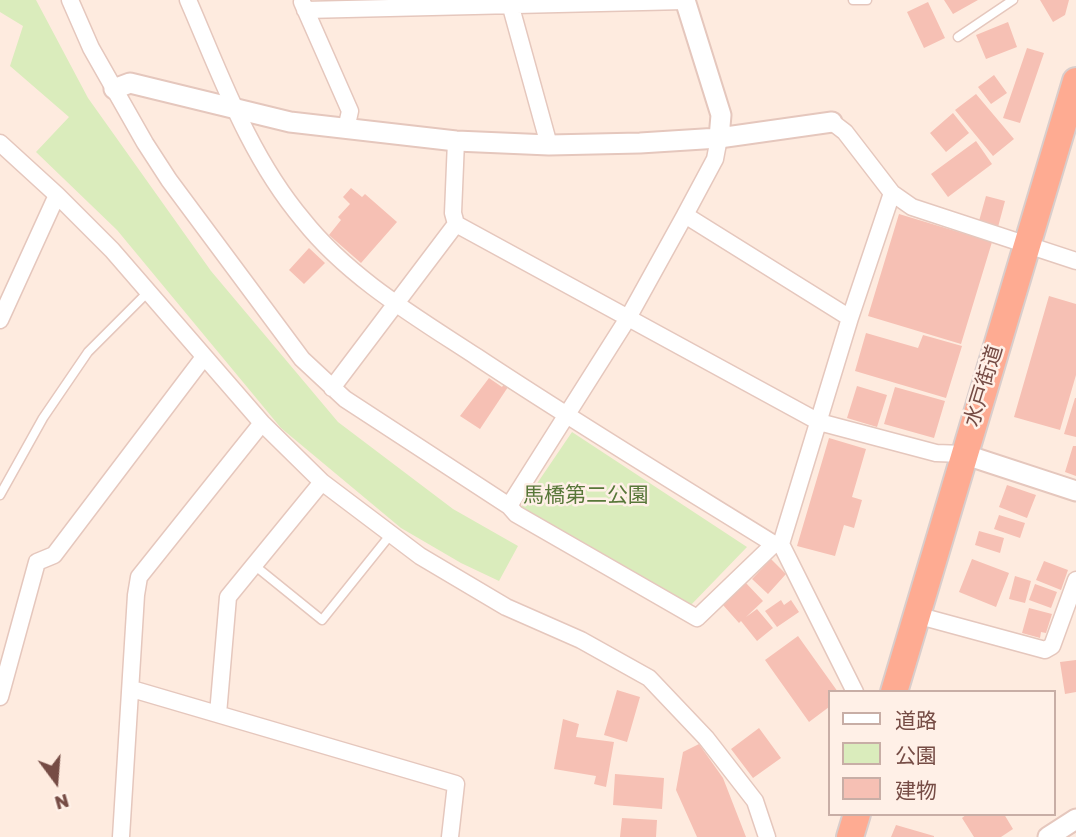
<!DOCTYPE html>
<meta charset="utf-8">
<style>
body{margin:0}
#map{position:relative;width:1076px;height:837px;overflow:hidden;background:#feebdf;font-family:Rubik,"Noto Sans JP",sans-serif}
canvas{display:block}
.legend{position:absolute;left:828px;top:690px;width:228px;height:126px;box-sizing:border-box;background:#fff0e7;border:2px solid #c8aea6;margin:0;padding:9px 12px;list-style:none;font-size:21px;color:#764c45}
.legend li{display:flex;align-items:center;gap:14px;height:35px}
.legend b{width:35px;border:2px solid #c8aea6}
.north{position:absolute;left:21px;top:746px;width:70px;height:70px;-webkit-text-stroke:5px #fff0e7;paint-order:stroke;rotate:164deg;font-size:19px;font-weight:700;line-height:28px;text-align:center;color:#764c45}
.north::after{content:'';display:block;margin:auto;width:24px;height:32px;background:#764c45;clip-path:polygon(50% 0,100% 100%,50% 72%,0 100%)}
</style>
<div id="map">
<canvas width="1076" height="837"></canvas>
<ul class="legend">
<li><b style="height:9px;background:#fff"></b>道路</li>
<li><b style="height:19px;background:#daecbc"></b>公園</li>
<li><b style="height:19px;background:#f6c0b4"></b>建物</li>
</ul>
<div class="north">N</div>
</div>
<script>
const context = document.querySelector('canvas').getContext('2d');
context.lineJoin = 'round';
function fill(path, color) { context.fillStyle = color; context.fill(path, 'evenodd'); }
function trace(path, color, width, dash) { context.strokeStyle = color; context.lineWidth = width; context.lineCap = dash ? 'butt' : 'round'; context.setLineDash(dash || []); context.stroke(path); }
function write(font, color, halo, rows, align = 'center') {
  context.font = font + ' Rubik,"Noto Sans JP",sans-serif'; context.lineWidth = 5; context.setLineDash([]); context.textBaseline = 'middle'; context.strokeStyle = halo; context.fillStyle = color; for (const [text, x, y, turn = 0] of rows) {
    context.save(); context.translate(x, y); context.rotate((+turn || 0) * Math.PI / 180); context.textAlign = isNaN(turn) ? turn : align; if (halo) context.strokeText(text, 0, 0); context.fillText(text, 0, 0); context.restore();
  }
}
const green = new Path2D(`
 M0 0H36L88 98 211 271 338 422 453 509 518 546 499 581 461 563 401 528 281 428 117 230 36 152 69 117 10 66 23 26 0 12Z
 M572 432 747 547 689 607 519 510Z`);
const building = new Path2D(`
 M944 0H978L953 14Z
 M1040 0H1069L1065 15 1053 22Z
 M928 2 945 38 924 48 907 12Z
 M1008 22 1017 47 986 59 976 35Z
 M1027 48 1044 53 1020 123 1003 118Z
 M994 75 1007 93 991 104 978 87Z
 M976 94 1014 139 993 156 955 110Z
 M953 113 969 133 946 152 930 133Z
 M976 141 992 164 948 197 931 174Z
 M351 188 362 197 365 194 397 222 361 263 329 235 341 220 338 217 350 204 343 197Z
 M986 196 1005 201 998 227 979 221Z
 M899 214 992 242 961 344 868 316Z
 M309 248 325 263 304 284 289 270Z
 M1049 296 1076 304V375L1060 430 1014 417Z
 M866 333 918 348 923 335 962 346 946 398 855 371Z
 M489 378 502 387 504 384 508 387 480 429 460 416Z
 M857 386 887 395 877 427 847 418Z
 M895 387 945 401 934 438 884 424Z
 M1075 398H1076V437L1064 434Z
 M829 438 866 449 852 497 862 500 854 528 844 525 835 556 797 546Z
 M1073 446H1076V476L1065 472Z
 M1007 485 1036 495 1027 518 999 507Z
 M999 515 1025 523 1020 538 994 529Z
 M979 531 1004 538 1000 553 975 545Z
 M771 559 786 574 768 594 752 579Z
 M972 559 1009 573 996 607 959 592Z
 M1044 561 1068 570 1061 590 1036 580Z
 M1015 576 1031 581 1025 603 1009 599Z
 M746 583 763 601 746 617 757 609 773 628 757 641 741 621 739 623 723 605Z
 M1035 584 1057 592 1051 608 1029 600Z
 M781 600 784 605 791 600 799 612 777 627 765 611Z
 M1029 608 1052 614 1046 633 1041 632 1040 638 1022 633Z
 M798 636 838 692H829V707L809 722 765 660Z
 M1076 660V692L1065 694 1060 662Z
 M617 690 640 697 627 742 604 735Z
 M563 719 579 724 576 737 614 742 606 787 594 784 596 776 554 769Z
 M759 728 781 758 753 778 731 749Z
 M699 744 723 778 746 837H697L676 790 683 752Z
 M615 774 664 778 662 809 613 805Z
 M967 814H1004L1013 829 1001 837H974L962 818Z
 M622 818 657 820 656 837H620Z
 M896 825 934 836V837H891Z`);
const service = new Path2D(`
 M853 0H867
 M958 37 1013 0
 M0 495 43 418 88 352 149 291
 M254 565 322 620 391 534`);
const minor = new Path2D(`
 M70 0 91 48 145 143 169 180 302 359 345 399 509 506 516 514 697 618 774 544
 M188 0C221 76 249 156 303 220 349 278 416 317 477 357 575 422 674 482 774 544H781L855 692
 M509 0 549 145
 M302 2 350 111 346 129
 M305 10 685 1
 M832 122 845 132 892 193 912 207 1076 261
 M456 141 453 213 456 224 819 422 936 453 963 454
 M0 143 57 195 112 250 262 423 322 482 420 556 506 607 581 640 649 678 706 738 755 801 767 837
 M685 215 715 159 719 138
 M850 318 892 193
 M0 320 57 195
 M332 388 456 224
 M509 506 628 318 685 215 850 318 781 544
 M916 615 1045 650 1052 646 1076 580
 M132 689 456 784 450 837
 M0 697 37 562 54 555 204 357
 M218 714 228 597 322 482
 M121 837 136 595 139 577 262 423`);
const tertiary = new Path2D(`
 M685 0 721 115 719 138
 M114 89 130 83 290 122 456 141 549 145 640 143 719 138 832 122
 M963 454 1076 491
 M1048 837 1076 819`);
const trunk = new Path2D(`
 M894 692 1076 81
 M850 837 857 814`);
const streetNames = [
 ["水戸街道",984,386,-73]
];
const parkNames = [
 ["馬橋第二公園",586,496]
];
fill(green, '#daecbc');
fill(building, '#f6c0b4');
trace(service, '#e5c7bd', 11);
trace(minor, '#e5c7bd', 19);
trace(tertiary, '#e5c7bd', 23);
trace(trunk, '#d9cdcb', 30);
trace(service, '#fff', 8);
trace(minor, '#fff', 16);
trace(tertiary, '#fff', 19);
trace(trunk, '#feab92', 26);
write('21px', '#764c45', '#fff0e7', streetNames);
write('21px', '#587739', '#fff0e7', parkNames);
</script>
